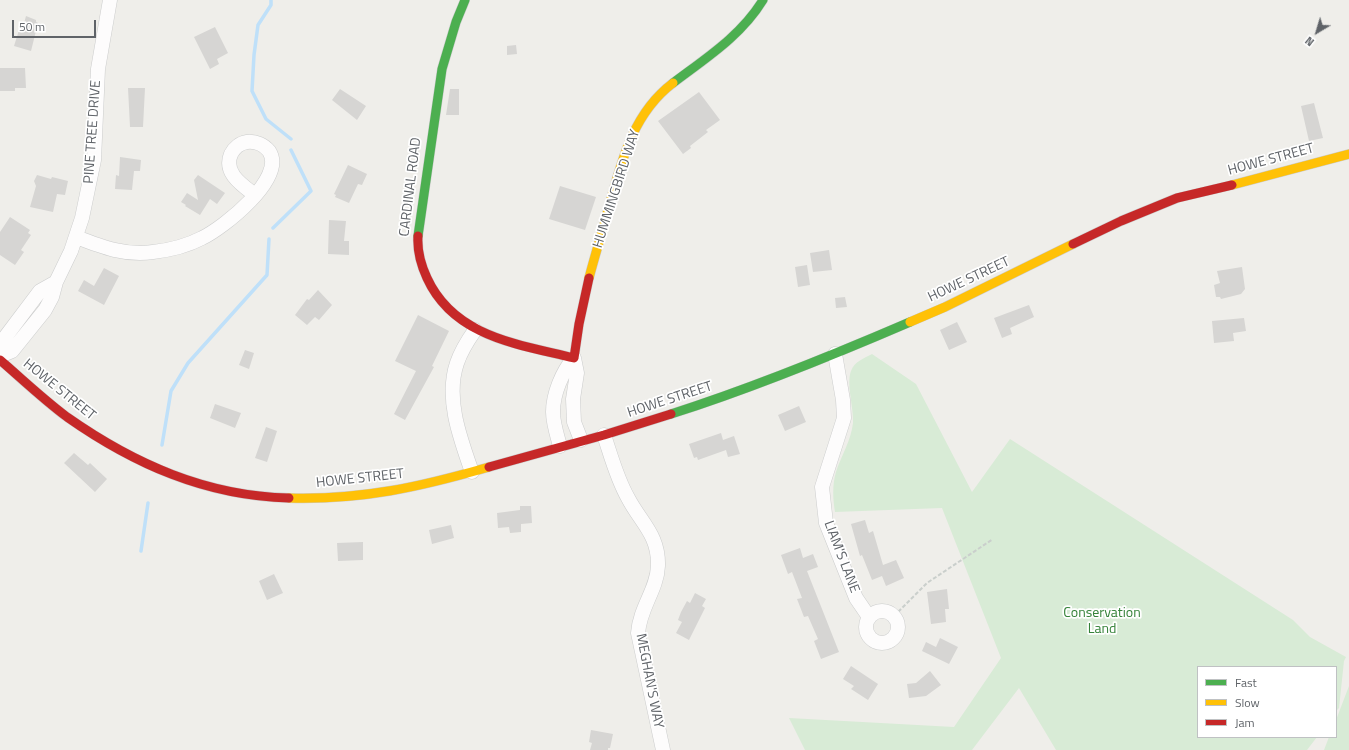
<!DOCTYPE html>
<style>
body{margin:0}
#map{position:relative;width:1349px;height:750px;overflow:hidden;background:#efeeea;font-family:"Titillium Web",sans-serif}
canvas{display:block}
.legend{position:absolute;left:1197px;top:666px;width:140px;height:72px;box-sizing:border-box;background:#fff;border:1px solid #bfc1c3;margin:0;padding:5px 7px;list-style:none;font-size:12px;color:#5f6368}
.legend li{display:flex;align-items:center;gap:8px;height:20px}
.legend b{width:20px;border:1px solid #bfc1c3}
.north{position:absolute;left:1297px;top:12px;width:40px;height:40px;-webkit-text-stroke:3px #fff;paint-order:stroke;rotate:218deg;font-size:11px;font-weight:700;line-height:16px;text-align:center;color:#5f6368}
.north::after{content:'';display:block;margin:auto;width:14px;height:18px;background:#5f6368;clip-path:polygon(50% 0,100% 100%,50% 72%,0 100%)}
.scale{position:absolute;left:12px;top:20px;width:84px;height:18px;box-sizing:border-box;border:2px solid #5f6368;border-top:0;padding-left:5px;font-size:12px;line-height:14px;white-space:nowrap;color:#5f6368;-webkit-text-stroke:3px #fff;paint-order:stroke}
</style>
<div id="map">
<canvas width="1349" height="750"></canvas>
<ul class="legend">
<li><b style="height:5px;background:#4caf50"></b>Fast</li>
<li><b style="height:5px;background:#ffc107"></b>Slow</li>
<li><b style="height:5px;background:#c62828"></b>Jam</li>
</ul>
<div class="north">N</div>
<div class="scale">50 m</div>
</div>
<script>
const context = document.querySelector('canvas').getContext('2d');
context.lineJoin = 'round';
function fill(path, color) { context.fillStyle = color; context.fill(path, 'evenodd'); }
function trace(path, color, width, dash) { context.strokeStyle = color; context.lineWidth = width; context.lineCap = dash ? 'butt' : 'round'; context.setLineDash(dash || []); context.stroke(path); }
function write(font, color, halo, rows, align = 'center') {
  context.font = font + ' "Titillium Web",sans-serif'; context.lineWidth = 3.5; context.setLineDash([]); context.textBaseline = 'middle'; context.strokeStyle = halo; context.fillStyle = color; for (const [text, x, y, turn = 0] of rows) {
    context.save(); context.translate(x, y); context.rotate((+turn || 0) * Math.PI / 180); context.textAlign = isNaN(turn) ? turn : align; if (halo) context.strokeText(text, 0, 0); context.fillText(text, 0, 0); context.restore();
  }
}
const green = new Path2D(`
 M872 354 916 384 972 492 1010 439 1293 620 1310 637 1346 657 1344 661 1339 708 1336 711V667H1198V737H1317L1307 750H1056L1019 688 972 750H805L789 718 954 727 1001 658 942 508 835 512C833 500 832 485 836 472 841 456 851 441 853 423 854 408 846 384 851 371 855 361 863 359 872 354Z
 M1349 686V750H1324L1329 737H1336V720Z`);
const stream = new Path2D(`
 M271 0V5L258 25 254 55 252 91 266 119 291 139
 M273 228 311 191 291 150
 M162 445 171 391 188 363 267 275 269 239
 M141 551 148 503`);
const building = new Path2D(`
 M26 16 36 20V22L38 23 31 51 14 46 20 27H23Z
 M215 27 228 53 217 59 219 64 210 69 194 37Z
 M516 45 517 54 507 55V46Z
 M0 68H25L26 88H15V91H0Z
 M128 88H145L143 127H130Z
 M340 89 366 106 357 120 332 100Z
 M450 89H459V115H446Z
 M699 92 720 120 706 130 708 132 690 146 691 148 683 154 658 121Z
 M1314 103 1323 138 1309 141 1301 106Z
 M120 157 141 160 140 171H134L132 190 115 189 116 175 119 176Z
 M348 165 367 174 362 185 358 184 349 203 335 197 336 195 334 194Z
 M37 175 51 179 52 177 68 181 65 195 57 194 53 212 30 207 36 186 34 181Z
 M198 175 225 193 217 204 210 199 200 215 185 206 186 205 181 202 187 193 198 200 194 180Z
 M560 186 596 197 585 230 549 219Z
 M10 217 30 230 28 233 31 235 21 250 24 252 15 265 0 255V232Z
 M329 220 346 221 344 241H349V255L328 254Z
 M829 250 832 270 813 272 810 253Z
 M807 265 810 285 798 287 795 267Z
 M1242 267 1245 289 1241 294 1221 299 1220 297H1216L1214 285 1220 283 1217 271Z
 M104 268 119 276 104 305 78 291 84 280 94 286Z
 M318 290 332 305 319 320 315 317 307 325 295 315 307 299 309 300Z
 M845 297 847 307 836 308 835 298Z
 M1029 305 1034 317 1010 328 1012 334 1002 338 994 318Z
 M418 315 449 331 432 366 434 367 405 420 394 414 416 371 395 361Z
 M1244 318 1246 331 1233 333 1234 341 1214 343 1212 321Z
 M957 322 967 342 949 350 940 330Z
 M245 350 254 353 249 369 239 365Z
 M215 404 241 413 235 428 210 418Z
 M799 406 806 422 785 431 778 415Z
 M266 427 277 431 267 462 255 458Z
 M721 433 723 440 734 436 740 454 728 457 726 450 698 460 697 457 694 458 689 444Z
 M74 453 88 465 90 463 107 479 95 492 64 463Z
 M520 506H531L532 523 521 524V532L510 533 509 527 498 528 497 513 520 510Z
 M865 520 869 533 873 531 883 565 896 560 904 578 886 586 882 576 872 580 862 555 860 556 851 524Z
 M451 525 454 538 432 544 429 530Z
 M363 542V560L338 561 337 543Z
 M800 548 803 558 813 554 818 567 807 571 839 652 821 659 814 641 818 639 808 616 804 617 797 599 802 598 792 572 788 574 781 555Z
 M274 574 283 593 267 600 259 581Z
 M947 589 949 609H945L946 622 931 624 927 592Z
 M695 593 706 599 702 606 705 608 689 640 676 633 682 622 678 620 681 612 687 601 690 603Z
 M940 638 958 647 949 664 922 651 926 642 936 647Z
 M851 666 878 684 868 700 851 689 854 686 843 679Z
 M930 671 941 685 926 696 909 698 907 684 916 683Z
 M591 730 613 734 610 748H608V750H590L592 743 589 742Z`);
const path = new Path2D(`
 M894 616 927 583 993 539`);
const street = new Path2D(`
 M76 237C102 247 125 256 153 252 170 250 187 246 202 238 223 228 287 178 269 151 264 145 256 141 247 142 240 143 234 148 231 154 223 173 242 185 255 195
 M0 344 40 291 56 282
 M835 354 843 400 844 418 822 487 826 523 856 598 869 617
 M0 356 12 351 45 310 52 297 56 282 71 251 82 218 94 160 98 69 110 0
 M604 435C611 456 617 479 628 498 641 523 659 535 658 566 657 590 640 607 638 633L663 750
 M560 446C557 435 553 423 553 412 553 394 562 372 574 358L577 373 573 399 574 422 581 440
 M472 472C460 438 445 398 457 363 461 351 468 340 475 330
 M866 627a16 16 0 1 1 32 0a16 16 0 1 1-32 0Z`);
const fast = new Path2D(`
 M673 83C706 58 741 36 763 0
 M418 236 442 69 456 22 465 0
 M671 414C753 388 831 356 910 322`);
const slow = new Path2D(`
 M1232 185 1349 154
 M589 278C595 255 602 233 608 210 621 163 632 114 673 83
 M910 322 945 307 1073 244
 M289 498C362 500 420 487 489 467`);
const jam = new Path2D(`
 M418 236C417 251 421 265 427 278 454 337 518 344 574 358L579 324 589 278
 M1073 244 1121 221 1177 198 1232 185
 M0 360C22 379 44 400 67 417 134 464 206 496 289 498
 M489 467 604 435 671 414`);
const streetNames = [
 ["PINE TREE DRIVE",93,132,-86],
 ["HOWE STREET",1271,160,-15],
 ["CARDINAL ROAD",411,187,-83],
 ["HUMMINGBIRD WAY",617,189,-72],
 ["HOWE STREET",969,280,-25],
 ["HOWE STREET",59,390,39],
 ["HOWE STREET",670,400,-18],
 ["HOWE STREET",360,479,-6],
 ["LIAM'S LANE",841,557,69],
 ["MEGHAN'S WAY",649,681,79]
];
const parkNames = [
 ["Conservation",1102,614],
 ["Land",1102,630]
];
fill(green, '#d8ebd6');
trace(stream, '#bfe0f9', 3.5);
fill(building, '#d6d5d3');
trace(street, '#cbcccc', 15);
trace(fast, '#cacacb', 10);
trace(slow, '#cacacb', 10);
trace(jam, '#cacacb', 10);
trace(path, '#cacfcc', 2, [4, 2]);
trace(street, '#fdfcfc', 14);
trace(fast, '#4caf50', 9);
trace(slow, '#ffc107', 9);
trace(jam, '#c62828', 9);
write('14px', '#5f6368', '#fff', streetNames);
write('14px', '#348238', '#fff', parkNames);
</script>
